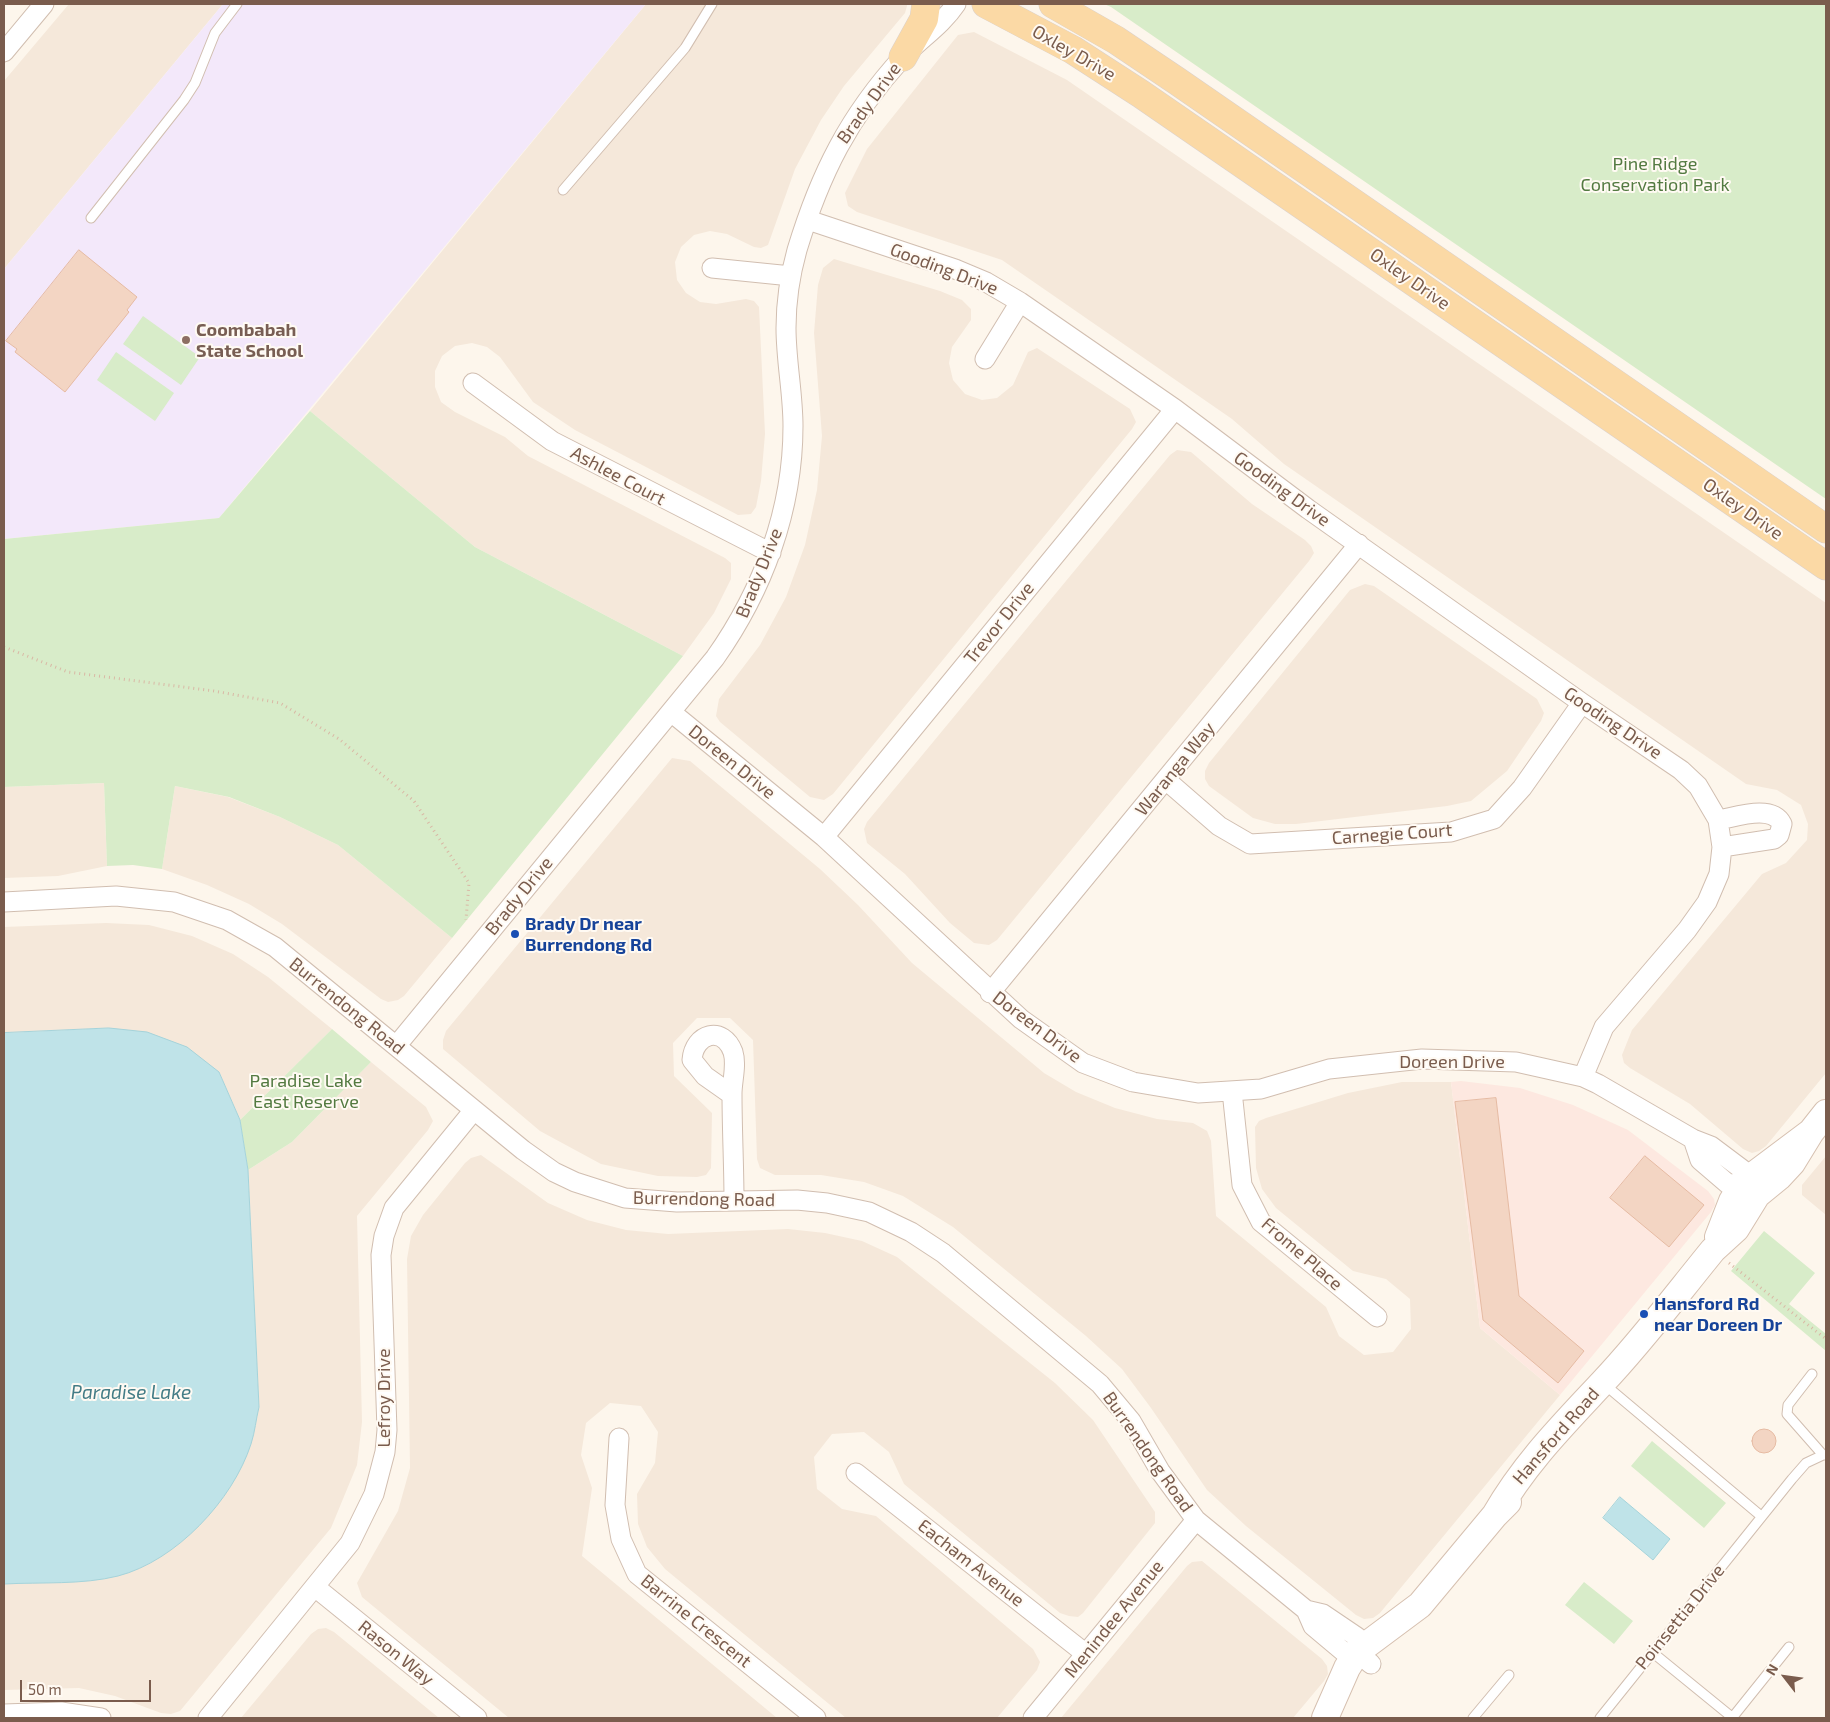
<!DOCTYPE html>
<style>
body{margin:0}
#map{position:relative;width:1830px;height:1722px;overflow:hidden;background:#fdf6ec;font-family:"Exo 2",sans-serif}
canvas{display:block}
.frame{position:absolute;inset:0;border:5px solid #7a5c4d;pointer-events:none}
.north{position:absolute;left:1760px;top:1652px;width:50px;height:50px;-webkit-text-stroke:4px #fffaf3;paint-order:stroke;rotate:300deg;font-size:14px;font-weight:700;line-height:20px;text-align:center;color:#7a5c4d}
.north::after{content:'';display:block;margin:auto;width:18px;height:22px;background:#7a5c4d;clip-path:polygon(50% 0,100% 100%,50% 72%,0 100%)}
.scale{position:absolute;left:20px;top:1680px;width:131px;height:22px;box-sizing:border-box;border:2px solid #7a5c4d;border-top:0;padding-left:6px;font-size:15px;line-height:18px;white-space:nowrap;color:#7a5c4d;-webkit-text-stroke:4px #fffaf3;paint-order:stroke}
</style>
<div id="map">
<canvas width="1830" height="1722"></canvas>
<div class="frame"></div>
<div class="north">N</div>
<div class="scale">50 m</div>
</div>
<script>
const context = document.querySelector('canvas').getContext('2d');
context.lineJoin = 'round';
function fill(path, color) { context.fillStyle = color; context.fill(path, 'evenodd'); }
function trace(path, color, width, dash) { context.strokeStyle = color; context.lineWidth = width; context.lineCap = dash ? 'butt' : 'round'; context.setLineDash(dash || []); context.stroke(path); }
function write(font, color, halo, rows, align = 'center') {
  context.font = font + ' "Exo 2",sans-serif'; context.lineWidth = 4; context.setLineDash([]); context.textBaseline = 'middle'; context.strokeStyle = halo; context.fillStyle = color; for (const [text, x, y, turn = 0] of rows) {
    context.save(); context.translate(x, y); context.rotate((+turn || 0) * Math.PI / 180); context.textAlign = isNaN(turn) ? turn : align; if (halo) context.strokeText(text, 0, 0); context.fillText(text, 0, 0); context.restore();
  }
}
const residential = new Path2D(`
 M69 4H223L4 269V81Z
 M646 4H907V6L905 13 844 86 821 120 795 169 768 245 761 248 754 247 727 234 710 231 694 235 681 247 675 262 677 280 686 293 700 302 716 304 746 299 754 301 759 307 765 434 761 481 756 507 751 514 738 515 575 430 533 402 500 357 487 347 472 343 455 346 442 356 435 371V387L441 402 455 412 505 437 528 456 725 558 731 563V579L714 613 683 656 475 547 310 411Z
 M974 32 1067 80 1826 603V1073L1766 1146 1759 1151 1752 1153 1743 1149 1690 1104 1630 1068 1624 1063 1622 1055 1632 1030 1762 874 1786 863 1807 840 1808 824 1801 805 1777 790 1746 784 1284 464 1232 419 1002 260 857 212 848 206 845 193 867 149 958 35Z
 M834 259 940 291 962 300 971 309V320L952 347 949 363 953 380 965 394 982 400 997 398 1013 385 1028 352 1037 348 1130 409 1136 422 1132 429 833 794 824 800 810 797 720 722 716 716 719 699 760 645 786 597 805 545 817 490 822 436 814 333 818 285 823 268Z
 M1177 450 1191 452 1252 504 1305 540 1311 546 1314 553 1309 561 997 940 989 945 974 943 950 923 905 874 867 843 864 829 867 822 1170 455Z
 M1365 584 1374 586 1537 699 1544 713 1541 721 1507 771 1471 801 1447 806 1296 824H1275L1253 818 1209 786 1205 779V771L1209 763 1350 590Z
 M672 758 690 761 820 869 858 905 912 963 1044 1073 1076 1092 1115 1108 1157 1119 1193 1123 1207 1131 1211 1141 1216 1216 1326 1307 1339 1336 1364 1355 1393 1352 1411 1329 1410 1299 1386 1279 1353 1271 1276 1208 1262 1189 1256 1168 1255 1127 1259 1121 1266 1118 1348 1093 1402 1082H1451L1480 1328 1560 1395 1380 1613 1373 1618 1364 1619 1356 1615 1246 1526 1207 1490 1151 1408 1122 1369 1086 1336 953 1227 903 1196 864 1182 821 1175H775L760 1168 757 1159 753 1040 730 1018H697L673 1043 674 1076 712 1113 711 1168 706 1175 697 1177 658 1176 601 1164 540 1131 443 1049V1040L446 1031Z
 M104 783 107 866 58 876 4 878V787Z
 M175 786 228 797 280 817 338 845 452 938 404 996 398 1000 388 1002 381 999 282 924 249 904 207 885 162 869Z
 M106 923 149 925 192 936 233 954 268 977 332 1029 240 1120 219 1072 109 1028 4 1033V927Z
 M371 1062 426 1107 433 1121 428 1130 357 1216 362 1422 357 1465 331 1528 180 1711 171 1714 161 1713 115 1696 79 1688 4 1690V1584L79 1581 259 1407 248 1170 292 1142Z
 M481 1155 548 1203 587 1220 626 1230 668 1234 788 1229 825 1233 862 1241 897 1257 1055 1383 1093 1420 1155 1512V1523L1083 1613 1078 1617 1069 1616 1060 1613 904 1484 889 1452 864 1432 832 1434 814 1457 817 1489 842 1509 876 1516 1033 1649 1040 1662 1037 1670 997 1718H846L665 1569 647 1547 638 1524 637 1494 655 1463 658 1432 641 1406 610 1403 586 1423 581 1455 592 1488 582 1556 777 1718H509L362 1597 357 1583 398 1511 410 1468 407 1259 411 1236 423 1215 465 1163 471 1158Z
 M1826 1156V1215L1802 1195V1185Z
 M1202 1561 1322 1659 1327 1666 1328 1674 1324 1681 1293 1718H1061L1187 1566 1192 1562Z
 M326 1628 334 1632 439 1718H241L311 1634 318 1629Z`);
const commercial = new Path2D(`
 M1461 1081 1520 1088 1573 1105 1628 1130 1708 1191 1714 1199 1715 1205 1711 1212 1560 1395 1480 1328 1451 1082Z`);
const education = new Path2D(`
 M223 4H646L219 518 4 539V269Z`);
const green = new Path2D(`
 M1104 4H1826V499L1111 7Z
 M143 316 200 357 181 385 123 344Z
 M116 352 174 393 155 421 97 380Z
 M310 411 475 547 683 656 452 938 338 845 280 817 229 797 175 786 162 869 133 865 107 866 104 783 4 787V539L219 518Z
 M332 1029 371 1062 292 1142 248 1170 240 1120Z
 M1764 1231 1815 1273 1789 1304 1826 1334V1351L1731 1271Z
 M1652 1441 1726 1503 1704 1528 1631 1466Z
 M1584 1582 1633 1621 1614 1644 1565 1605Z`);
const water = new Path2D(`
 M109 1028 147 1032 187 1047 219 1072 240 1120 248 1170 259 1407C256 1419 255 1432 251 1444 233 1500 176 1561 118 1576 82 1585 41 1582 4 1584V1033Z
 M1620 1497 1670 1539 1653 1560 1603 1518Z`);
const building = new Path2D(`
 M79 250 137 297 127 310 129 312 65 392 15 352 17 349 6 341Z
 M1496 1098 1519 1296 1584 1351 1558 1383 1483 1320 1455 1102Z
 M1645 1156 1704 1205 1669 1247 1610 1198Z
 M1752 1441a12 12 0 1 1 24 0a12 12 0 1 1-24 0Z`);
const path = new Path2D(`
 M4 647 68 672 214 691 280 703 339 739 414 801 469 883 466 920
 M1729 1263 1826 1339`);
const lane = new Path2D(`
 M563 190 685 48 712 4
 M91 218 184 100 195 83 215 33 237 4
 M1812 1374 1788 1405 1787 1414 1823 1455H1826
 M1604 1384 1761 1516
 M1652 1652 1733 1718
 M1473 1718 1509 1675
 M1600 1718 1792 1479 1806 1463 1823 1455
 M1732 1718 1789 1647`);
const street = new Path2D(`
 M4 52 44 4
 M808 220 955 269 986 282 1020 302 1175 409 1308 509 1582 703 1681 770 1698 786 1718 820 1722 847 1719 874 1707 902 1687 930 1604 1027 1583 1077
 M712 268 791 276
 M985 359 1020 302
 M473 383 552 441 771 553
 M671 712 824 837 1021 1019 1083 1063 1133 1082 1198 1093 1261 1089 1329 1069 1422 1059 1516 1062 1583 1077 1598 1084 1693 1139 1711 1146 1743 1170V1183
 M1166 780 1219 826 1250 844 1451 832 1494 819 1522 788 1582 703
 M1718 820C1736 817 1772 804 1782 824L1779 835 1774 839 1722 847
 M824 837 1175 409
 M4 902 116 896 174 902 227 920 275 947 523 1150 554 1172 575 1182 625 1198 677 1202 797 1200 827 1203 869 1212 911 1232 943 1253 1100 1384 1131 1421 1160 1471 1196 1520 1306 1610 1323 1614 1357 1637V1652
 M990 993 1359 544
 M397 1045 715 658C763 590 793 510 793 426 793 393 786 361 786 328 786 302 790 275 797 250 820 174 849 116 903 57 920 39 942 25 956 4
 M1232 1091 1242 1185 1261 1222 1377 1317
 M732 1095 705 1076 692 1060C694 1033 723 1025 733 1052 737 1065 732 1081 732 1094 732 1130 734 1166 734 1201
 M1693 1139 1700 1160 1728 1184 1743 1183 1751 1190
 M619 1438 615 1505 621 1539 637 1574 816 1718
 M856 1473 1086 1654
 M315 1587 477 1718
 M1306 1610 1313 1626 1344 1652H1357L1371 1664
 M4 1714 61 1712 101 1718
 M208 1718 350 1543 374 1494 385 1452 387 1430 381 1255 384 1236 394 1208 474 1110
 M1033 1718 1196 1520`);
const secondary = new Path2D(`
 M1718 1237 1732 1201 1743 1183 1811 1132 1826 1113
 M1495 1515C1525 1463 1562 1426 1603 1382 1642 1341 1677 1294 1713 1250L1736 1229 1757 1195 1779 1177 1792 1163 1811 1132
 M1325 1718 1347 1668 1357 1652 1420 1605 1495 1515 1508 1502`);
const primary = new Path2D(`
 M986 4 1073 50 1141 94 1826 566
 M1053 4 1116 40 1177 81 1826 529
 M903 57 924 19 926 4`);
const markers = [
 [186,340,5,"#8d6e63"],
 [515,934,5,"#1a4fb4"],
 [1644,1314,5,"#1a4fb4"]
];
const streetNames = [
 ["Oxley Drive",1074,53,30],
 ["Brady Drive",869,103,-54],
 ["Gooding Drive",944,269,21],
 ["Oxley Drive",1410,279,35],
 ["Ashlee Court",618,476,28],
 ["Gooding Drive",1282,489,36],
 ["Oxley Drive",1743,509,35],
 ["Brady Drive",759,573,-68],
 ["Trevor Drive",999,623,-51],
 ["Gooding Drive",1613,723,34],
 ["Doreen Drive",732,762,39],
 ["Waranga Way",1175,769,-51],
 ["Carnegie Court",1392,834,-4],
 ["Brady Drive",519,896,-51],
 ["Burrendong Road",347,1006,39],
 ["Doreen Drive",1037,1027,37],
 ["Doreen Drive",1452,1062],
 ["Burrendong Road",704,1199,1],
 ["Frome Place",1302,1254,41],
 ["Lefroy Drive",384,1398,-90],
 ["Hansford Road",1556,1436,-49],
 ["Burrendong Road",1148,1452,55],
 ["Eacham Avenue",971,1563,38],
 ["Poinsettia Drive",1680,1617,-51],
 ["Menindee Avenue",1114,1619,-51],
 ["Barrine Crescent",696,1621,39],
 ["Rason Way",396,1653,39]
];
const parkNames = [
 ["Pine Ridge",1655,164],
 ["Conservation Park",1655,185],
 ["Paradise Lake",306,1081],
 ["East Reserve",306,1102]
];
const educationNames = [
 ["Coombabah",196,330],
 ["State School",196,351]
];
const transitNames = [
 ["Brady Dr near",525,924],
 ["Burrendong Rd",525,945],
 ["Hansford Rd",1654,1304],
 ["near Doreen Dr",1654,1325]
];
const waterNames = [
 ["Paradise Lake",131,1393]
];
fill(residential, '#f5e8da');
fill(commercial, '#fde8e0');
fill(education, '#f3e8fa');
fill(green, '#d8ecc9');
fill(water, '#bfe3e8');
trace(water, '#a5d3da', 1);
fill(building, '#f3d5c3');
trace(building, '#e6bba3', 1);
trace(lane, '#d1beb0', 11);
trace(street, '#d1beb0', 21);
trace(secondary, '#d6c0b0', 28);
trace(primary, '#dad1cd', 29);
trace(path, '#d9b8a5', 3, [1, 4]);
trace(lane, '#fff', 9);
trace(street, '#fff', 19);
trace(secondary, '#fff', 26);
trace(primary, '#fbd9a5', 28);
for (const [x, y, r, color] of markers) { const dot = new Path2D(); dot.arc(x, y, r, 0, 2 * Math.PI); context.fillStyle = color; context.fill(dot); trace(dot, '#fffaf3', 2); }
write('18px', '#7a5c4d', '#fffaf3', streetNames);
write('18px', '#537a41', '#fffaf3', parkNames);
write('bold 18px', '#785e54', '#fffaf3', educationNames, 'left');
write('bold 18px', '#164399', '#fffaf3', transitNames, 'left');
write('italic 19px', '#437c86', '#fffaf3', waterNames);
</script>
